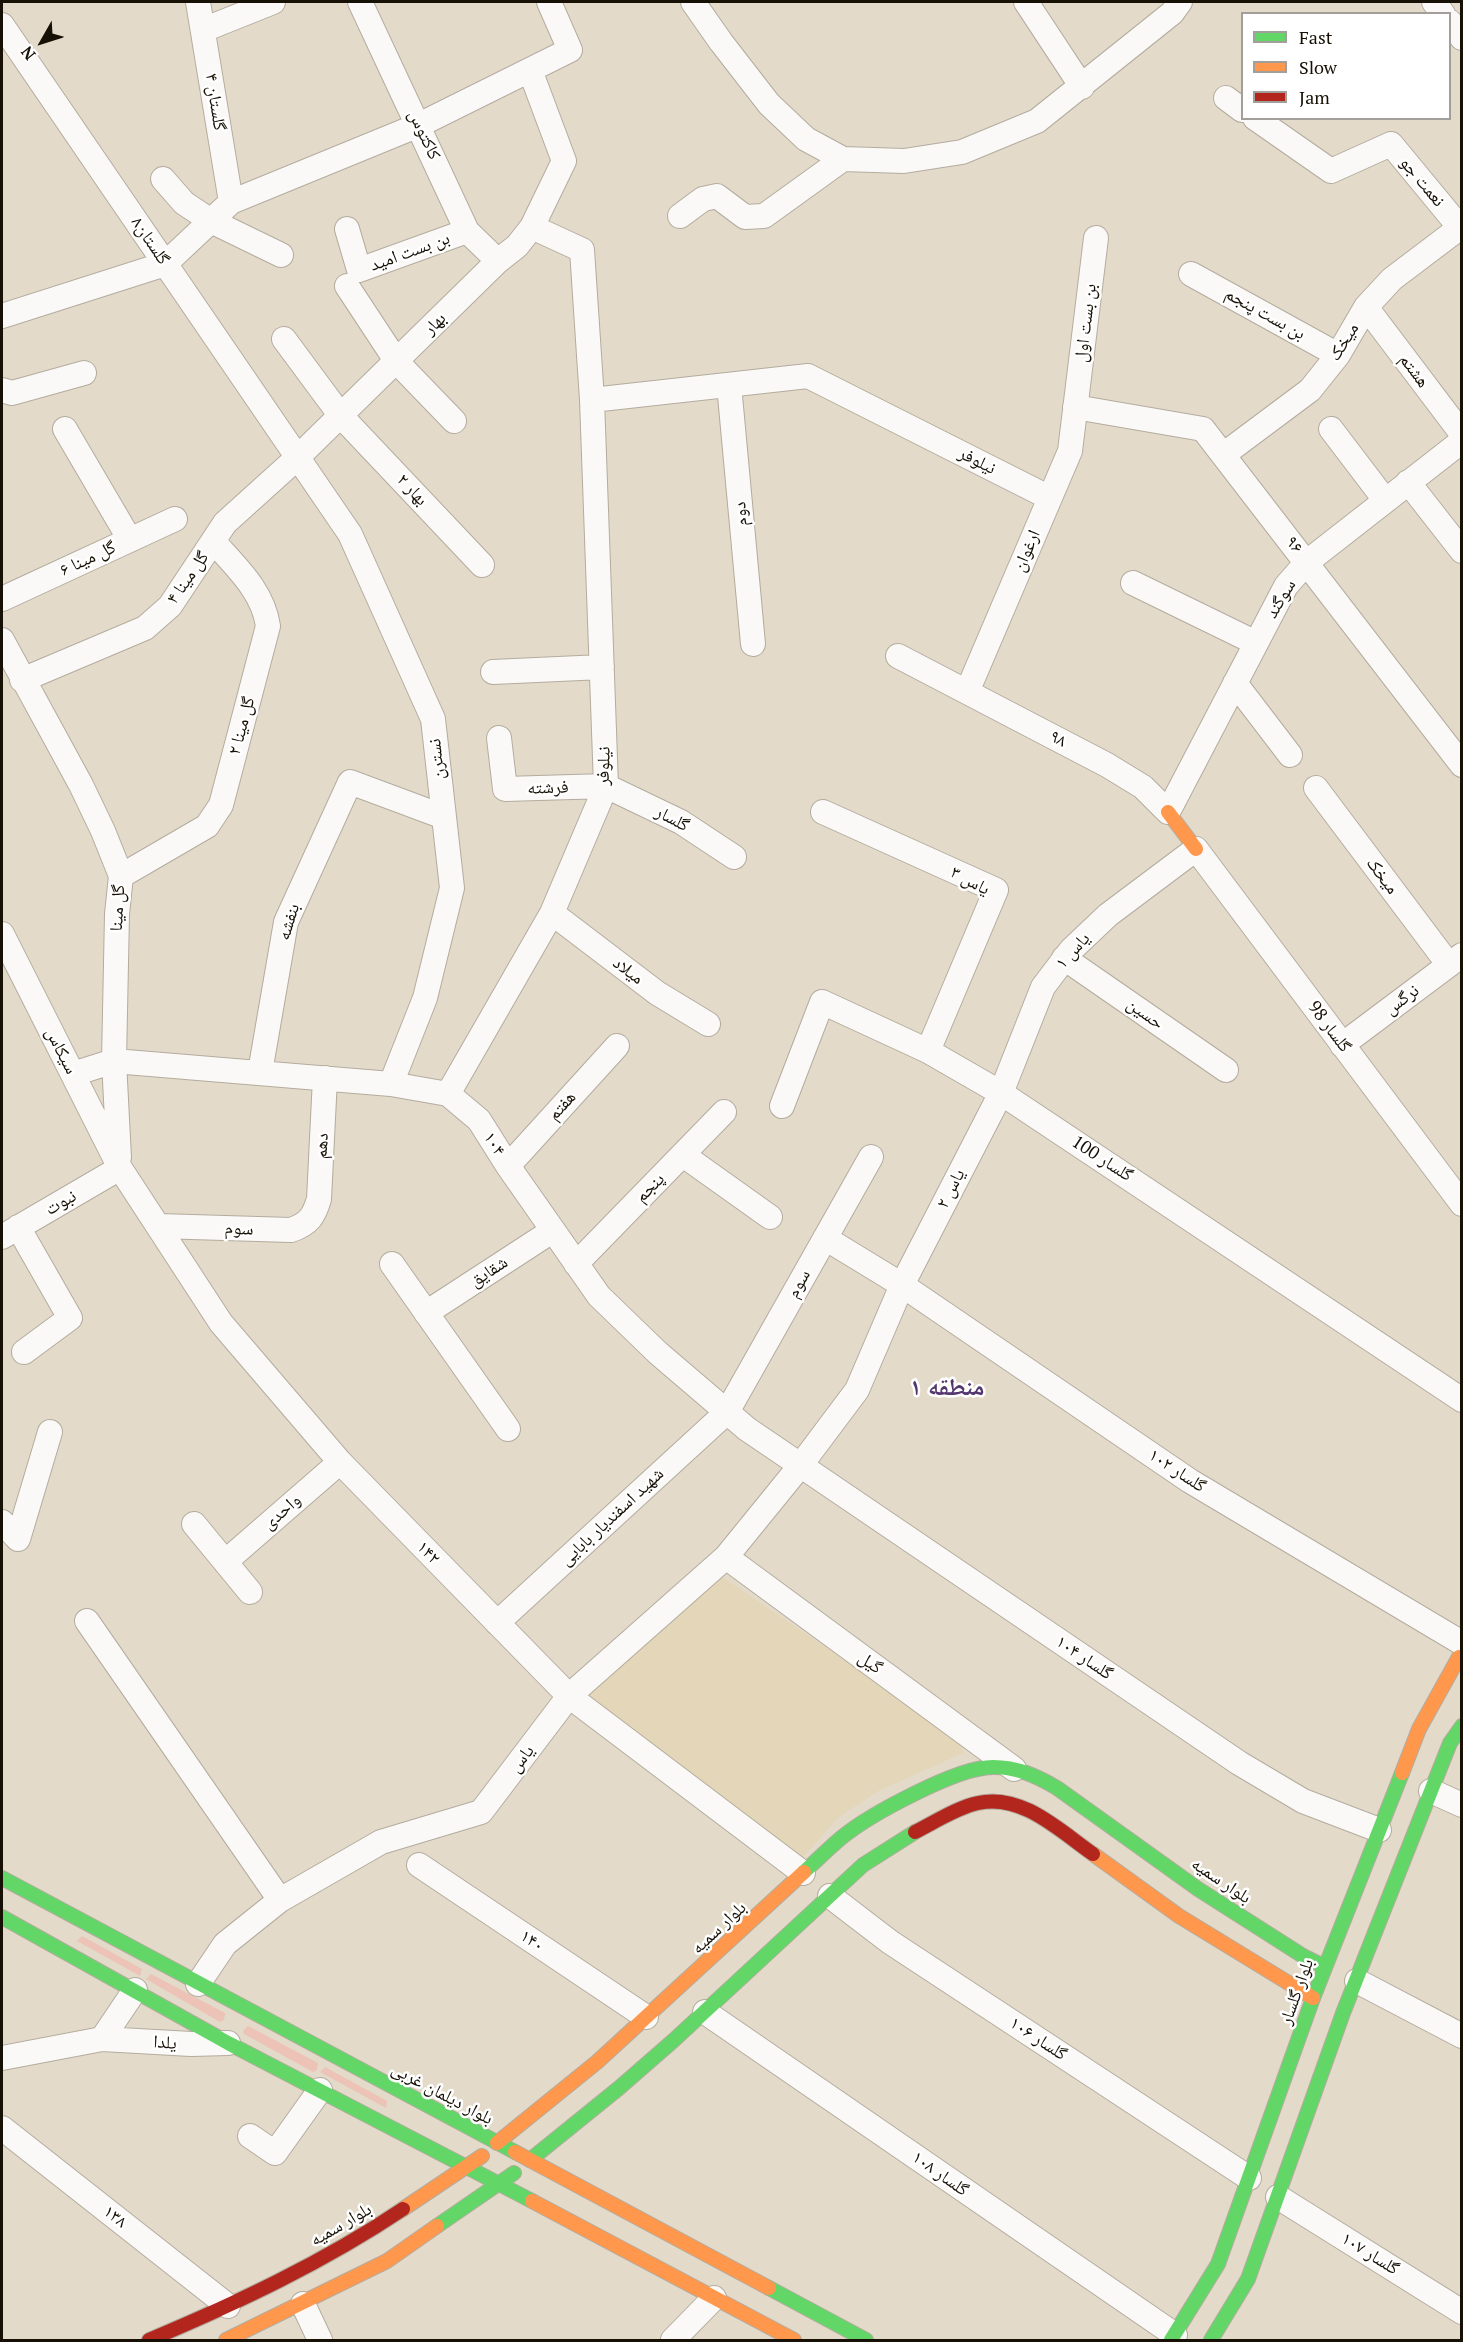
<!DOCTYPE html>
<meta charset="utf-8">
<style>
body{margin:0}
#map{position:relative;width:1463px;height:2342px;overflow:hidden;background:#e3dac9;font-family:"PT Serif",serif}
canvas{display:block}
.frame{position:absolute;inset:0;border:3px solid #161005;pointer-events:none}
.legend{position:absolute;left:1241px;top:12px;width:210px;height:108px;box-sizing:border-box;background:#fff;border:2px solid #a29f9b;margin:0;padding:8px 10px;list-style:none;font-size:18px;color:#161005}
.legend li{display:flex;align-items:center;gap:12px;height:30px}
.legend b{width:30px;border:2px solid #a29f9b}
.north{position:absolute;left:12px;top:12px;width:60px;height:60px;-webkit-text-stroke:4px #fff;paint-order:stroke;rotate:231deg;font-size:16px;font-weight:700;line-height:24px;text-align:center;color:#161005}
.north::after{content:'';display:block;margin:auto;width:21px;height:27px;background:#161005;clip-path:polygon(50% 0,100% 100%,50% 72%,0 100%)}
</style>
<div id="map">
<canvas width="1463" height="2342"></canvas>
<div class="frame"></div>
<ul class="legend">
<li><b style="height:8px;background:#63d668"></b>Fast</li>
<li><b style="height:8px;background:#ff974d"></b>Slow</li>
<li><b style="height:8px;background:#b3261e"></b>Jam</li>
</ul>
<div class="north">N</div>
</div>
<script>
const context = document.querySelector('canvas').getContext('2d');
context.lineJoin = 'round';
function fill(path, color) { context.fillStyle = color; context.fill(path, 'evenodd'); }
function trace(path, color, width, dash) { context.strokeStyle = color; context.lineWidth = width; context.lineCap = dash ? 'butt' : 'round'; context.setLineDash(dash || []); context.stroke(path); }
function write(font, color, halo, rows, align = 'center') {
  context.font = font + ' "PT Serif","Noto Naskh Arabic",serif'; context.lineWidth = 5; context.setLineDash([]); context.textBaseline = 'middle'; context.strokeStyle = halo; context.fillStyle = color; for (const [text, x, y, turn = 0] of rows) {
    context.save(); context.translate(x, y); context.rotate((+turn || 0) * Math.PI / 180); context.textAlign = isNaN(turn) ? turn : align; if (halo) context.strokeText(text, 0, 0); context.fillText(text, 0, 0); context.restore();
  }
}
const built = new Path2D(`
 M718 1574 959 1738 963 1753 876 1792 839 1817 802 1858 577 1700Z`);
const green = new Path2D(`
 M82 1936 142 1969 140 1976 77 1941Z
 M151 1974 225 2013 224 2020 220 2022 146 1979Z
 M248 2026 318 2063 317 2070 313 2072 244 2034 243 2031Z
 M325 2067 387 2101 386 2108 320 2072Z`);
const street = new Path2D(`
 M198 2 231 202
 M360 2 467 231 498 261
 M693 2 721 42 769 104 806 139 843 159 904 161 962 152 1037 121 1172 13 1180 2
 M1026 2 1082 87
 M1434 2 1443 14
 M1450 22 1462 38
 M2 25 350 534 433 719 452 888 425 998 391 1084
 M203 30 273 2
 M530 70 564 161 532 227
 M1226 98 1242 110
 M1255 118 1331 171 1391 144 1462 230
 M163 179 184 203 211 221 281 255
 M680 216 703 199 717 196 745 217 764 216 843 159
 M347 229 359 270 467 231
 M1191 274 1338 355
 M347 286 397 362 454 421
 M1366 307 1462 434
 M2 316 165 264 231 202 419 125 570 50 549 2
 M284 339 341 416 482 565
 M729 385 753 644
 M2 390 12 393 84 373
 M592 400 808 376 1050 498
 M1075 407 1203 429 1462 765
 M65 429 130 540
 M1331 429 1385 500
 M1223 455 1310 390 1338 355 1366 307 1392 279 1462 226
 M1408 482 1462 551
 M1133 583 1256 643
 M2 599 175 519
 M2 640 81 785 103 831 121 876 117 914 114 1061 119 1158
 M898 656 1107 765 1143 787 1168 812 1286 586 1307 562 1462 441
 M493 672 602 667
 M22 680 145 628 170 606 225 523 297 458 498 261 517 246 532 227 582 250 592 400 606 786 552 913 448 1094
 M1235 683 1290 755
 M967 692 1070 451 1096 238
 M499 738 505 789 606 786 681 822 734 857
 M1316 788 1449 965
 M823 812 996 890 928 1051
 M121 876 207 826 221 805 268 626C263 591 236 567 213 541
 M552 913 657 993 708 1024
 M2 934 120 1168 221 1323 340 1462 569 1696 803 1873
 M1064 958 1226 1070
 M1342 1045 1462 955
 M260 1072 286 922 350 782 444 817
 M73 1074 114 1061 391 1084 448 1094 479 1120 508 1166 599 1296 658 1353 747 1429 1239 1763 1303 1801 1379 1830
 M782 1106 822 1002 928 1051 1001 1093 1462 1400
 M683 1155 770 1217
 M508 1166 617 1046
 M158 1226 291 1230C309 1224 314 1216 319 1199L325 1078
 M18 1227 70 1318 24 1352
 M2 1237 120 1168
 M825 1238 902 1285 1190 1481 1462 1643
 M392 1264 508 1429
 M576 1264 724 1112
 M426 1313 552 1231
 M2 1522 18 1539 50 1432
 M194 1524 250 1592
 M726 1557 1014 1769
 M225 1562 340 1462
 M87 1621 280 1900
 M497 1623 727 1412 871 1157
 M1431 1791 1462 1805
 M419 1865 646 2017
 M830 1896 890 1942 1249 2178
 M1357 1981 1462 2036
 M198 1984 225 1944 280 1900 381 1842 481 1812 569 1696 726 1557 800 1466 857 1390 902 1285 1001 1093 1043 987 1071 950 1108 915 1196 849 1462 1204
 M705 2012 1175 2335
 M102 2039 135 1990
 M2 2058 102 2039 191 2044 228 2043
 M2 2128 228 2306
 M250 2136 275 2153 320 2090
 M1278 2197 1462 2312
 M303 2304 320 2340
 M673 2340 714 2298`);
const fast = new Path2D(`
 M804 1872C816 1861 828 1849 841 1838 869 1815 957 1767 993 1767 1017 1767 1037 1776 1057 1788L1198 1889 1303 1956 1325 1967
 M2 1878 515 2152
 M2 1917 228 2043 532 2201
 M530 2160 619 2088 674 2040 863 1865 915 1832
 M437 2226 514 2173
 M769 2288 866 2340
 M1171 2340 1218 2264 1313 1998 1402 1773
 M1211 2340 1248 2279 1343 2013 1450 1743 1462 1726`);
const slow = new Path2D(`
 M1168 812 1196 849
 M1402 1773 1419 1729 1459 1657
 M1093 1854 1179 1916 1313 1998
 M497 2143 597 2062 804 1872
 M515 2152 769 2288
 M532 2201 794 2340
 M403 2209 482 2156
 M226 2340 387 2261 437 2226`);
const jam = new Path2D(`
 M915 1832C933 1823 958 1807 978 1803 1022 1793 1060 1831 1093 1854
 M149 2340C237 2303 324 2262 403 2209`);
const streetNames = [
 ["گلستان ۴",215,102,81],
 ["کاکتوس",424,135,65],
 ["نعمت جو",1422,182,50],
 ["گلستان۸",150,241,56],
 ["بن بست امید",410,252,-20],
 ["بن بست پنجم",1265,314,29],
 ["بن بست اول",1086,323,-83],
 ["بهار",435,324,-45],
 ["میخک",1344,342,-58],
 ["هشتم",1414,371,53],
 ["نیلوفر",977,461,27],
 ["بهار ۲",412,490,47],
 ["دوم",741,514,-95],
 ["۹۶",1294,545,52],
 ["ارغوان",1027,551,-67],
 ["گل مینا ۶",88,559,-25],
 ["گل مینا ۴",188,578,-55],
 ["سوگند",1281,599,-59],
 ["گل مینا ۲",242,726,-75],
 ["۹۸",1058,739,28],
 ["نسترن",437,759,-96],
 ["نیلوفر",604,766,-88],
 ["فرشته",548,788,-2],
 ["گلسار",672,819,28],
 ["میخک",1382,876,53],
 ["یاس ۳",970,881,28],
 ["گل مینا",118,908,-87],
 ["بنفشه",289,922,-73],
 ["یاس ۱",1073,951,-48],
 ["میلاد",628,971,37],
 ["نرگس",1402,1000,-37],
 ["حسین",1145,1014,35],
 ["گلسار 98",1329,1027,53],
 ["سیکاس",61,1051,63],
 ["هفتم",562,1106,-48],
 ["۱۰۴",494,1144,58],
 ["دهم",322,1146,-87],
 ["گلسار 100",1102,1159,33],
 ["پنجم",650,1188,-45],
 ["یاس ۲",951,1189,-63],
 ["نبوت",61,1203,-30],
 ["سوم",239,1229,2],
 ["شقایق",489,1272,-33],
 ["سوم",799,1284,-61],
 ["گلسار ۱۰۲",1177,1471,33],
 ["واحدی",282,1512,-41],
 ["شهید اسفندیار بابایی",612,1517,-43],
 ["۱۴۲",428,1553,46],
 ["گلسار ۱۰۴",1084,1658,34],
 ["گیل",870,1663,36],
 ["یاس",522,1759,-53],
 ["بلوار سمیه",1221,1881,34],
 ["بلوار سمیه",719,1928,-43],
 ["۱۴۰",532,1941,34],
 ["بلوار گلسار",1297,1992,-70],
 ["گلسار ۱۰۶",1038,2039,33],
 ["یلدا",165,2043,4],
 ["بلوار دیلمان غربی",442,2094,28],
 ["گلسار ۱۰۸",940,2174,35],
 ["۱۳۸",115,2217,38],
 ["بلوار سمیه",341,2225,-30],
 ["گلسار ۱۰۷",1370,2254,32]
];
const districtNames = [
 ["منطقه ۱",947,1388]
];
fill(built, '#e4d6b8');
fill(green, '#ecc3b6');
trace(street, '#b3ac9f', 26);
trace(fast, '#b3ac9f', 16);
trace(slow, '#b3ac9f', 16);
trace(jam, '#b3ac9f', 16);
trace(street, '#fbf9f7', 24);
trace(fast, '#63d668', 14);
trace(slow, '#ff974d', 14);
trace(jam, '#b3261e', 14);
write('18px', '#161005', '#fff', streetNames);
write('bold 24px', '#543670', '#fff', districtNames);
</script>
